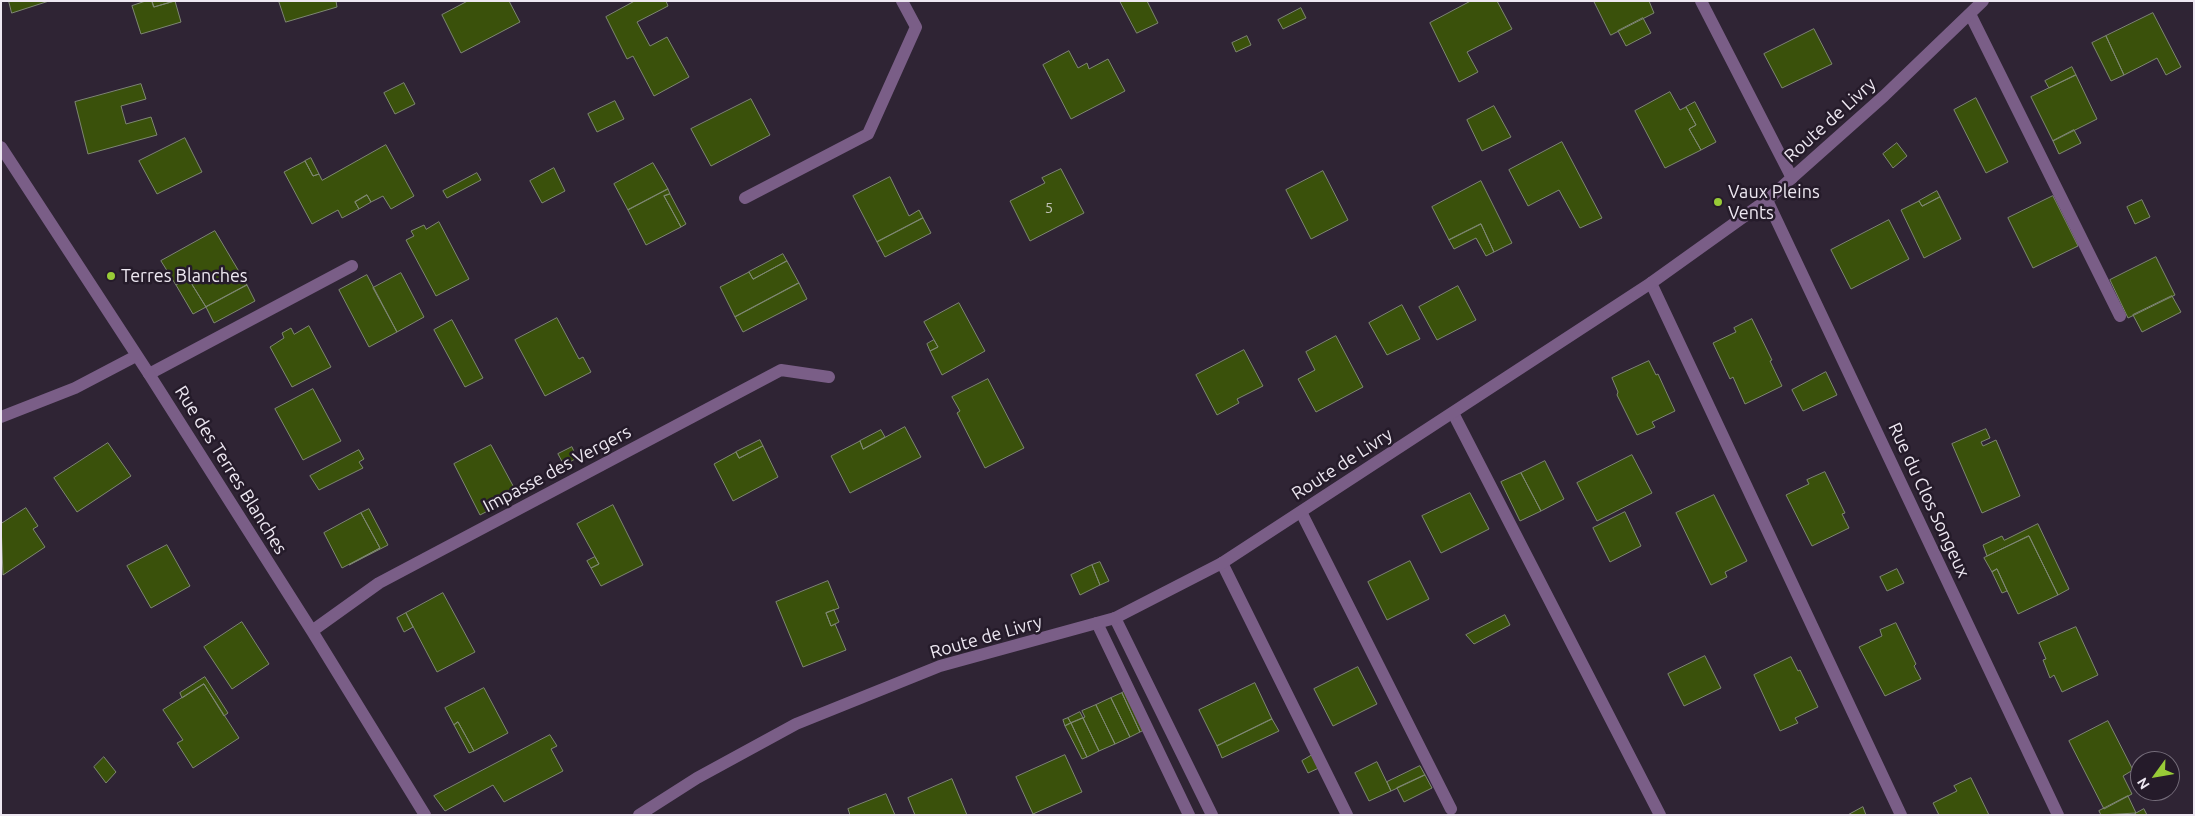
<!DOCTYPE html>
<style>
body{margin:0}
#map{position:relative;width:2195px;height:816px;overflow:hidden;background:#2f2434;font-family:Ubuntu,sans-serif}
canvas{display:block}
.frame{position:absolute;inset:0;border:2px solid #eee8f2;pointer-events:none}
.north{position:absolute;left:2130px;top:751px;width:50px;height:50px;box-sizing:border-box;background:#251b2a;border:1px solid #756d7a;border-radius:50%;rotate:238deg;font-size:14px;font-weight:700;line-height:20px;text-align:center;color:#eee8f2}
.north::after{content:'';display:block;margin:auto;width:18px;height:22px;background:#98cb37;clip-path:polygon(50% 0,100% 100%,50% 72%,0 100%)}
</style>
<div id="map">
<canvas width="2195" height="816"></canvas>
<div class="frame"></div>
<div class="north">N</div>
</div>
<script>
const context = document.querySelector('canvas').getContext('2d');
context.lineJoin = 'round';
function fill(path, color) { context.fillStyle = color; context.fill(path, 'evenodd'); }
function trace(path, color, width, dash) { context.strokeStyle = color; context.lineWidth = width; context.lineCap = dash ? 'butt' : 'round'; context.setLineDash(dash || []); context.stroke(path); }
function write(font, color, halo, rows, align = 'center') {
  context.font = font + ' Ubuntu,sans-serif'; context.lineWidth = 5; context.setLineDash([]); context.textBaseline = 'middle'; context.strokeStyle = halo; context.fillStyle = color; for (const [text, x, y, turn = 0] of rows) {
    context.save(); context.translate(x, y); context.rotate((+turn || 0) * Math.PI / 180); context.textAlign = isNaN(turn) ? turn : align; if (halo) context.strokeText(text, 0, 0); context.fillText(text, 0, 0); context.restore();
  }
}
const building = new Path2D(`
 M9 1H49L12 13Z
 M146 1H152L154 7 175 1 181 22 141 34 132 6Z
 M152 1H174L154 7Z
 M279 1H336L337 7 286 22Z
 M468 1H509L520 22 461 53 442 15Z
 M635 1H666L668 6 637 22 650 46 667 37 689 77 654 96 633 56 627 59 606 17Z
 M1120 1H1147L1158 23 1137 33Z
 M1471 1H1497L1512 29 1467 52 1478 72 1459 82 1430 23Z
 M1594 1H1649L1654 13 1611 35Z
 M1301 8 1306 18 1283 29 1278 20Z
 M2153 13 2181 67 2166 75 2157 58 2124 75 2106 36Z
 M1643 18 1651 33 1626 46 1618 31Z
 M1814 29 1832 64 1782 88 1764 54Z
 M1247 36 1251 45 1236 52 1232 43Z
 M2106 36 2124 75 2111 81 2092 43Z
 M1069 51 1078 68 1087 63 1089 69 1108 59 1125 91 1071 119 1043 65Z
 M2072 67 2076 75 2049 88 2045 81Z
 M2076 75 2097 119 2053 141 2031 97Z
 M404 83 415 104 395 114 384 93Z
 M141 84 146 99 121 106 126 124 151 117 157 135 88 154 75 102Z
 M1670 92 1680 110 1686 107 1696 125 1689 129 1701 150 1665 168 1635 111Z
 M1976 98 2008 162 1986 173 1954 110Z
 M751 99 770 135 711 166 691 129Z
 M615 101 624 119 597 132 588 114Z
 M1695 102 1716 142 1701 150 1689 129 1696 125 1686 107Z
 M1494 106 1511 137 1482 151 1467 120Z
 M2074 130 2081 143 2059 154 2053 141Z
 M185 138 202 172 157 194 139 161Z
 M1562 142 1602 218 1580 228 1559 190 1528 206 1509 170Z
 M1897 143 1907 156 1893 168 1883 154Z
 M386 145 414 196 391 209 383 196 371 202 367 195 355 202 359 209 342 218 338 210 312 224 284 172 305 161 313 176 319 174 322 180Z
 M311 158 319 174 313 176 305 161Z
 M653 163 668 189 628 210 614 184Z
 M554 168 565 191 542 203 530 181Z
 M1061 169 1084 213 1030 241 1010 201 1045 183 1042 178Z
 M1323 171 1348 220 1311 239 1286 190Z
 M477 173 481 180 447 198 443 191Z
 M890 177 909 216 919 210 923 218 877 242 853 196Z
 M1481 181 1512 243 1494 252 1481 224 1449 240 1432 207Z
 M668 189 670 194 664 196 681 227 646 245 628 210Z
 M1937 191 1940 197 1922 206 1919 201Z
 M670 194 686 224 681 227 664 196Z
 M367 195 371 202 359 209 355 202Z
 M2053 196 2078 246 2033 268 2008 218Z
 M1940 197 1961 239 1924 258 1901 210 1919 201 1922 206Z
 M2142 200 2150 217 2135 224 2127 207Z
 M923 218 931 233 885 257 877 242Z
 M1889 220 1909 259 1851 289 1831 250Z
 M439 222 469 279 436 296 406 240 414 236 411 231 424 225 426 229Z
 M1481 224 1494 252 1486 256 1476 238 1454 249 1449 240Z
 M215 231 247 285 206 307 188 278 176 285 161 261Z
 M783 254 787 261 753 279 749 272Z
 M2156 257 2175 295 2128 318 2110 280Z
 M787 261 799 283 735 317 720 287 749 272 753 279Z
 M401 273 424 317 397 332 373 288Z
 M367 275 397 332 369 347 339 290Z
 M188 278 206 307 193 314 176 285Z
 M799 283 807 299 743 332 735 317Z
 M247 285 255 301 214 323 206 307Z
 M1458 286 1476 320 1437 340 1419 307Z
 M2172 296 2181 312 2142 332 2133 315Z
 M959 303 985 351 942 375 930 351 938 347 924 322Z
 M1402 305 1420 339 1387 355 1369 323Z
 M557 318 579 359 583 357 591 372 545 396 515 340Z
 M1752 319 1772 360 1770 361 1782 386 1745 404 1733 377 1730 379 1713 343 1736 332 1734 328Z
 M452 320 483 378 465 387 434 330Z
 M309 326 331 367 292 387 270 347 284 338 282 333 291 328 294 334Z
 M1336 336 1363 387 1316 412 1298 379 1315 370 1306 352Z
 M934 340 938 347 930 351 927 344Z
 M1244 350 1263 386 1237 399 1239 403 1217 415 1196 375Z
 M1649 361 1656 375 1658 374 1675 411 1652 422 1655 427 1637 435 1617 395 1618 392 1612 378Z
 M1826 372 1837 395 1803 411 1792 390Z
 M988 379 1024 448 985 468 957 413 960 411 952 397Z
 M313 389 341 441 303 460 275 409Z
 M905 427 921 457 850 493 831 456 860 441 863 449Z
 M1986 429 1990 438 1981 442 1983 446 1996 440 2020 496 1982 513 1952 444Z
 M881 430 885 437 863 449 860 441Z
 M760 440 763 446 739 458 736 452Z
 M108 443 131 476 77 512 54 478Z
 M491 445 518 495 480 515 454 464Z
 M763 446 778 477 733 501 714 464 736 452 739 458Z
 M572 447 577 458 564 465 558 454Z
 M359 450 364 459 359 462 363 468 319 490 310 476Z
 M1632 455 1652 493 1597 521 1577 483Z
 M1545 461 1564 499 1541 511 1521 473Z
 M1825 472 1845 513 1842 514 1849 528 1812 546 1786 495 1809 484 1807 480Z
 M1521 473 1541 511 1520 521 1501 482Z
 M1470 493 1489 529 1441 553 1422 516Z
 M1714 495 1747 561 1725 572 1727 577 1711 585 1676 513Z
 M613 505 643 565 601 586 591 568 599 564 577 524Z
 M26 508 38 526 33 529 45 547 3 575 1 524Z
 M369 509 388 545 349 565 380 548 361 513Z
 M1625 512 1641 546 1610 562 1593 528Z
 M361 513 380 548 342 568 324 533Z
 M2038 524 2069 589 2058 595 2029 536 1987 556 1983 545 2002 536 2004 540Z
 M2029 536 2058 595 2018 614 1997 569 1992 572 1984 558Z
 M167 545 190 586 151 608 127 566Z
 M595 557 599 564 591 568 587 561Z
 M1410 561 1429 599 1387 620 1368 582Z
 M1100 562 1109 581 1100 585 1092 565Z
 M1092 565 1100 585 1080 595 1071 575Z
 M1897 569 1904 583 1887 591 1880 577Z
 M1997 569 2007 591 2002 593 1992 572Z
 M828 581 839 608 826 613 831 626 835 624 846 650 803 667 776 602Z
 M443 593 475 652 437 672 406 613Z
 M834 610 839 622 831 626 826 613Z
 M406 613 413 627 404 632 397 618Z
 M1505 615 1510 625 1474 644 1466 635Z
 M242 622 269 664 232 689 204 647Z
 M1896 623 1916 664 1914 666 1921 679 1885 696 1859 647 1882 636 1880 630Z
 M2076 627 2098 675 2062 692 2054 675 2050 678 2043 660 2046 659 2039 643Z
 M1705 656 1721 688 1684 706 1668 674Z
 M1791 657 1798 671 1800 670 1818 707 1795 718 1798 723 1780 731 1754 675Z
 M1358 667 1377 704 1333 726 1314 689Z
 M205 677 228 713 224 716 204 684 182 698 180 693Z
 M1255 683 1272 719 1217 746 1199 710Z
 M204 684 239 738 193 768 177 743 183 740 163 710Z
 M484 688 508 733 474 751 458 722 454 725 445 708Z
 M1125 691 1144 730 1140 732 1122 693Z
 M1122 693 1140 732 1130 737 1111 698Z
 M1111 698 1130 737 1115 744 1096 705Z
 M1096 705 1115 744 1099 751 1083 718 1085 717 1082 711Z
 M1080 712 1083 718 1071 723 1068 718Z
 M1068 718 1071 723 1065 726 1063 720Z
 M1083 718 1099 751 1087 757 1071 723Z
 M1272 719 1279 731 1222 758 1217 746Z
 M2108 721 2133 770 2123 776 2132 794 2104 809 2069 741Z
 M458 722 474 751 469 753 454 725Z
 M1071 723 1087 757 1082 759 1065 726Z
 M550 735 557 746 551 749 563 771 504 802 493 785 445 811 434 796Z
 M1314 754 1321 767 1308 773 1302 761Z
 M1065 755 1082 792 1033 814 1016 777Z
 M104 757 116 772 106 783 94 767Z
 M1377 762 1391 791 1369 801 1355 773Z
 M1420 766 1425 775 1391 791 1387 782Z
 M1425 775 1432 788 1404 802 1397 788Z
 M1971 778 1989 815H1939L1933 803 1957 791 1954 786Z
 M952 779 967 815H915L908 798Z
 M886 794 895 815H850L848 809Z
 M2128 796 2136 813 2101 815 2099 811Z
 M1863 807 1866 815H1848Z
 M2144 809 2147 815H2133L2136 813Z`);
const lane = new Path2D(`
 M1701 1 1792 178
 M1970 14 2120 316
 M1651 283 1901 815
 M149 374 352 266
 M1453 413 1660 815
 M1301 512 1451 809
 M1222 563 1347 815
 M1115 618 1212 815
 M1097 623 1189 815`);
const street = new Path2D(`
 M1 147 149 374 312 631 425 815
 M745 198 868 134 916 27 902 1
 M1767 200 2058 815
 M1 417 75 388 136 356
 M312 631 379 583 781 370 829 377
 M639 815 697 778 796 724 940 666 1115 618 1222 563 1651 283 1767 200 1884 96 1983 1`);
const markers = [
 [1718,202,5,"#98cb37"],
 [111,276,5,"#98cb37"]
];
const numberNames = [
 ["5",1049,208]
];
const streetNames = [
 ["Route de Livry",1830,120,-42],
 ["Route de Livry",1342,464,-33],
 ["Impasse des Vergers",557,469,-28],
 ["Rue des Terres Blanches",231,470,58],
 ["Rue du Clos Songeux",1929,500,65],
 ["Route de Livry",986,637,-16]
];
const poiNames = [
 ["Vaux Pleins",1728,192],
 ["Vents",1728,213],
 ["Terres Blanches",121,276]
];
fill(building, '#3a510b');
trace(building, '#7e8772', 1);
trace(lane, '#7a5e87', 12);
trace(street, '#7a5e87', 12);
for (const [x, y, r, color] of markers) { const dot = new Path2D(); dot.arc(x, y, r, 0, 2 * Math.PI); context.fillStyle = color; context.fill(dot); trace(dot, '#251b2a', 2); }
write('15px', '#c1c2b8', null, numberNames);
write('18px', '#eee8f2', '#251b2a', streetNames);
write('18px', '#eee8f2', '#251b2a', poiNames, 'left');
</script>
